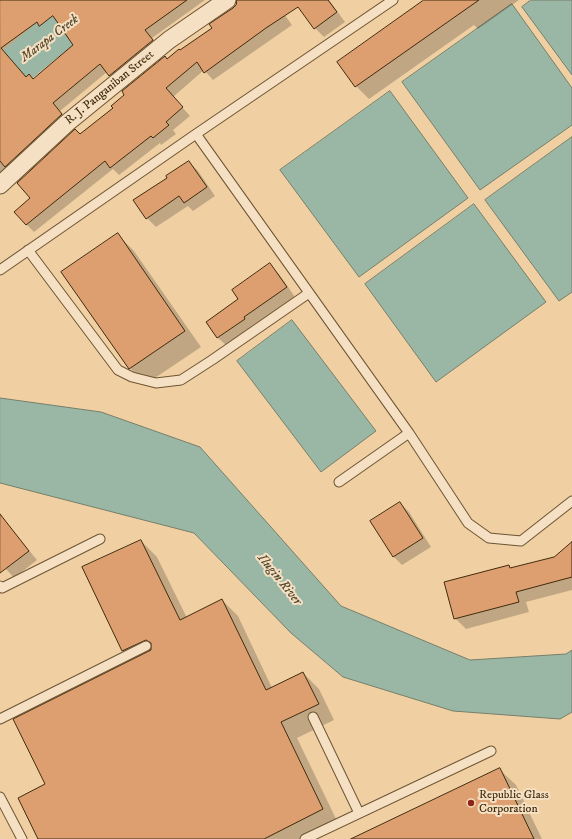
<!DOCTYPE html>
<style>
body{margin:0}
canvas{display:block;background:#f0d0a3}
</style>
<canvas width="572" height="839"></canvas>
<script>
const context = document.querySelector('canvas').getContext('2d');
context.lineJoin = 'round';
function fill(path, color) { context.fillStyle = color; context.fill(path, 'evenodd'); }
function trace(path, color, width, dash) { context.strokeStyle = color; context.lineWidth = width; context.lineCap = dash ? 'butt' : 'round'; context.setLineDash(dash || []); context.stroke(path); }
function write(font, color, halo, rows, align = 'center') {
  context.font = font + ' "IM FELL DW Pica",serif'; context.lineWidth = 4; context.setLineDash([]); context.textBaseline = 'middle'; context.strokeStyle = halo; context.fillStyle = color; for (const [text, x, y, turn = 0] of rows) {
    context.save(); context.translate(x, y); context.rotate((+turn || 0) * Math.PI / 180); context.textAlign = isNaN(turn) ? turn : align; if (halo) context.strokeText(text, 0, 0); context.fillText(text, 0, 0); context.restore();
  }
}
const water = new Path2D(`
 M531 0H572V75L522 7Z
 M512 4 572 88V125L480 190 402 82Z
 M390 91 468 198 359 277 280 170Z
 M572 137V292L559 301 485 200Z
 M474 204 546 302 436 382 365 284Z
 M292 320 376 431 321 472 237 361Z
 M0 398 101 412 200 447 341 606 470 660 566 654 572 650V712L560 719 453 711 343 677 291 633 194 533 0 483Z`);
const shadow = new Path2D(`
 M0 0H205L152 38 160 48 117 83 107 72 60 111 69 122 0 186ZM60 24 74 45 33 80 26 78 7 56 44 29 48 33Z
 M237 0H274L292 25 213 80 204 70 173 97 190 116 173 130 176 134 161 145 160 143 119 175 113 169 34 232 26 224 32 199 80 135 115 109 168 60 213 28 234 9 237 4Z
 M294 0H329L345 22 324 37 315 28Z
 M426 0H519L478 29 474 25 369 99 356 86Z
 M189 162 198 171 215 196 193 211 188 206 156 227 147 218 134 201 168 178Z
 M118 235 134 251 201 347 146 384 130 368Z
 M270 265 279 274 295 297 252 326 254 328 227 346 218 338 207 322 240 300Z
 M400 503 409 512 431 547 402 565 393 556Z
 M0 515 37 560 14 578 0 562Z
 M141 541 157 557 187 618 222 600 238 616 272 688 303 673 319 689 334 720 297 738 339 825 312 839H39L46 785 133 660 123 651 84 568Z
 M572 543V590L526 602 529 612 466 629 455 618 509 566 511 569 554 557Z
 M499 769 516 785 542 839H353Z`);
const river = new Path2D(`
 M0 79C33 51 66 24 102 0`);
const building = new Path2D(`
 M0 0H187L145 30 153 40 109 76 100 64 53 103 62 114 5 167 0 161ZM53 16 73 45 33 79 29 74 26 77 1 48 37 22 39 26Z
 M237 0H328L337 12 314 29 298 7 266 28 204 73 197 62 166 88 183 107 166 122 169 125 153 138 151 136 110 168 105 161 26 225 14 212 30 198 17 183 75 129 80 134 113 108 111 106 124 95 122 91 165 56 167 59 179 49 180 50 212 28 209 24 233 8 236 5Z
 M424 0H479L355 87 337 62Z
 M189 161 207 187 184 203 179 196 146 219 133 200 167 178 166 176Z
 M118 233 185 331 129 369 61 272Z
 M270 263 287 287 244 317 245 319 217 338 206 322 238 299 232 290Z
 M400 502 423 538 393 557 370 521Z
 M0 514 29 551 0 573Z
 M141 540 180 620 222 599 266 690 303 672 319 704 281 722 323 809 264 839H38L18 798 45 784 13 719 151 650V643L146 640 122 651 82 567Z
 M572 542V577L516 592 519 602 454 619 444 582 509 565 510 568 554 557Z
 M500 768 534 839H351Z`);
const lane = new Path2D(`
 M393 0 196 134 409 433 468 523 489 538 521 541 572 501
 M28 250 118 370 132 377 156 383 181 380 212 360 309 293
 M0 270 196 134
 M339 482 409 433
 M0 586 2 588 100 539
 M313 717 359 813
 M0 719 146 646
 M0 797 22 839
 M305 839 491 751`);
const street = new Path2D(`
 M0 185 67 123 169 40 227 0`);
const markers = [
 [471,803,4,"#8f2418"]
];
const streetNames = [
 ["R. J. Panganiban Street",110,88,-39]
];
const poiNames = [
 ["Republic Glass",479,796],
 ["Corporation",479,810]
];
const waterNames = [
 ["Marapa Creek",50,39,-37],
 ["Ilugin River",279,580,51]
];
fill(water, '#9ab7a5');
trace(water, '#767f69', 1);
fill(shadow, '#0003');
trace(river, '#9ab7a5', 40);
fill(building, '#dd9f70');
trace(building, '#412b0e', 1);
trace(lane, '#6d5433', 11);
trace(street, '#6d5433', 19);
trace(lane, '#f5e0c3', 9);
trace(street, '#f5e0c3', 17);
for (const [x, y, r, color] of markers) { const dot = new Path2D(); dot.arc(x, y, r, 0, 2 * Math.PI); context.fillStyle = color; context.fill(dot); trace(dot, '#f5e0c3', 1.5); }
write('12px', '#412b0e', '#f5e0c3', streetNames);
write('12px', '#412b0e', '#f5e0c3', poiNames, 'left');
write('italic 13px', '#53472c', '#f5e0c3', waterNames);
</script>
